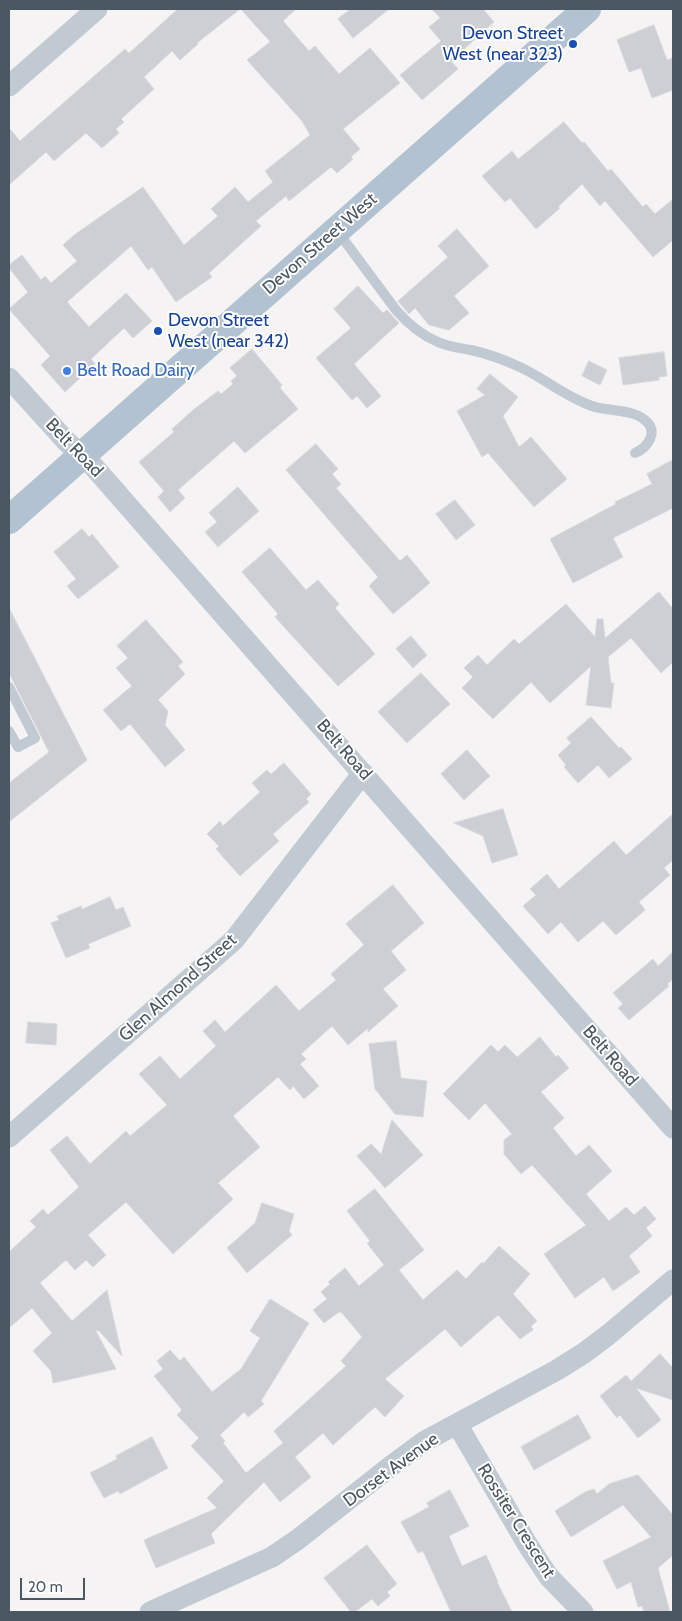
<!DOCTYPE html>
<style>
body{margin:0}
#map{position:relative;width:682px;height:1621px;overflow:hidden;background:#f5f3f3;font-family:Cabin,sans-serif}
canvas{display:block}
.frame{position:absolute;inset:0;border:10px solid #4a5661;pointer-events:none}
.scale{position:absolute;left:20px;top:1578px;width:65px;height:22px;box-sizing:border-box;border:2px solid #4a5661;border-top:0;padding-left:6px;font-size:15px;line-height:18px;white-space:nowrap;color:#4a5661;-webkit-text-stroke:4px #fff;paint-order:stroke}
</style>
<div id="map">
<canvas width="682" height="1621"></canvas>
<div class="frame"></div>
<div class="scale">20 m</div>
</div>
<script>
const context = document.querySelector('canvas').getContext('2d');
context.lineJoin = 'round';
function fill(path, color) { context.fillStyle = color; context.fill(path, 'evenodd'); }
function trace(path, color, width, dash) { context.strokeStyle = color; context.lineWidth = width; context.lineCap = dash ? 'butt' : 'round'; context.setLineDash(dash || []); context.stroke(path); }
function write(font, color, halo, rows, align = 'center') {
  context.font = font + ' Cabin,sans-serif'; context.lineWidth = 4; context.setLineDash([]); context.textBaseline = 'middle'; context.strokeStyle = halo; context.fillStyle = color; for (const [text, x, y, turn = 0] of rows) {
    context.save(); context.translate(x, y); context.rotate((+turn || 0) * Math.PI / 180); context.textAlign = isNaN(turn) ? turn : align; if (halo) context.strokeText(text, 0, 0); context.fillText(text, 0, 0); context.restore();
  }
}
const building = new Path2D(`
 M178 9H240L197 43 198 44 180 60 172 51 144 77 154 89 121 119 124 122 116 129 119 133 102 148 86 133 54 161 46 152 9 185V128L20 141 125 49 129 53Z
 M241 9H296L283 21 309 51 315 46 339 74 370 48 400 83 343 129 360 149 351 157 353 159 337 173 331 167 289 201 286 196 256 221 261 226 209 273 212 277 176 302 152 267 148 270 131 246 67 302 89 327 126 293 152 321 133 338 124 328 91 359 95 364 65 392 41 365 50 356 9 309 28 292 9 268V265L22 255 41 280 45 276 51 283 77 261 63 245 74 235 143 187 184 245 218 216 211 209 235 187 248 202 273 182 265 171 310 135 302 121 247 60 270 42Z
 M351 9H389L353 38 338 19Z
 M432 9H483L494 22 451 61 458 69 422 100 400 75 441 41 429 27 440 18Z
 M654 25 667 60 673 58V90L652 98 641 68 629 72 617 40Z
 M564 122 582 143 584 142 608 171 611 169 643 207 646 204 655 214 673 199V240L653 257 605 201 600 206 582 184 558 207 560 208 536 229 510 198 505 202 482 176 512 151 518 159Z
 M457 229 489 266 454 296 469 313 449 330 429 325 415 308 409 314 398 301 448 257 438 246Z
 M358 286 383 313 387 310 399 323 354 364 381 396 367 408 357 396 352 400 316 358 351 328 334 309Z
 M252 349 282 385 280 388 298 409 245 453 234 441 178 490 185 498 170 512 158 497 164 491 139 462 174 432 172 429 193 410 218 391 221 394 233 384 231 381 237 376 230 368Z
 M664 352 667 376 659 377V380L623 385 619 358Z
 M589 361 607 370 600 385 582 376Z
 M490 374 518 397 503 416 519 447 531 437 567 479 534 507 488 453 482 457 457 411 485 395 477 389Z
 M316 444 338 469 332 474 341 484 336 488 400 561 407 555 430 583 393 614 369 586 378 577 286 470Z
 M673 460V508L613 538 623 557 573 583 550 539 616 504 615 502 652 484 647 474Z
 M238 487 259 511 218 547 205 532 217 522 209 513Z
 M455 500 475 525 456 540 436 514Z
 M82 529 89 537 92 534 119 567 78 599 67 586 76 579 54 552Z
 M270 548 306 590 318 580 339 604 335 608 375 654 338 686 275 617 278 614 242 572Z
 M659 592 673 609V662L661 673 631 638 608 657 611 683H614L611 708 586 705 591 666 550 703 531 682 493 719 462 688 473 677 464 668 478 655 487 665 514 639 519 644 566 604 595 637 597 619H603L605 638Z
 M9 608 87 760 9 822V783L49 752 9 673Z
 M146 620 183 662 178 666 185 674 158 700 168 711 165 725 185 750 165 767 130 724 121 731 103 710 132 686 116 668 128 658 117 646Z
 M411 636 427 655 413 668 396 649Z
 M421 673 450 704 407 743 378 712Z
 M591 717 619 748 621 747 632 759 609 778 598 765 578 783 564 767 566 765 558 755 571 743 567 738Z
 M467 750 490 776 464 800 441 774Z
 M284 763 311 794 306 799 309 802 273 834 279 841 240 876 216 849 219 846 207 834 220 821 223 826 260 792 252 783 267 770 271 774Z
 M503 809 518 855 492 863 483 836 454 823Z
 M673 814V860L664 868 670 875 639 902 645 910 616 935 603 921 578 942 561 922 548 934 523 906 536 895 530 889 547 874 559 889 614 841 626 855Z
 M393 885 424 923 391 951 406 970 383 989 398 1006 368 1032V1028L348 1045 332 1026 301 1054 306 1059 300 1064 319 1086 304 1099 293 1086 290 1090 278 1077 233 1116 260 1147 218 1183 233 1199 173 1254 126 1202 88 1235 106 1255 93 1267 86 1260 75 1270 66 1260 40 1283 72 1321 107 1290 122 1356 98 1330 96 1331 116 1369 53 1383 51 1371 33 1351 52 1333 32 1308 9 1328V1252L36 1227 30 1221 43 1209 48 1215 79 1187 50 1150 67 1136 90 1164 126 1131 130 1136 167 1105 139 1074 160 1056 180 1079 216 1046 203 1031 215 1020 225 1032 276 985 299 1011 336 980 331 974 364 945 346 924Z
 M110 897 116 910 123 907 131 926 88 944 90 948 66 958 51 923 59 920 57 916 81 906 82 909Z
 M673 952V979L667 984 669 986 629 1020 618 1008 623 1004 613 993 653 959 658 966Z
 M28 1022 57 1024 56 1045 26 1043Z
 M540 1037 556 1057 558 1055 569 1068 541 1092 564 1118 553 1128 576 1156 589 1145 612 1171 586 1194 609 1221 626 1207 634 1215 645 1206 656 1219 646 1228 652 1236 629 1256 640 1272 613 1291 604 1277 575 1298 544 1254 586 1225 532 1165 521 1174 504 1154V1140L512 1134 485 1103 469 1120 443 1094 491 1045 498 1052 505 1045 517 1057Z
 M396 1041 401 1078 427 1081 423 1117 395 1114 375 1089 369 1044Z
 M392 1120 423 1155 385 1188 357 1156 371 1144 381 1154Z
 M375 1189 424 1250 399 1270 423 1300 457 1270 466 1279 482 1262 483 1264 499 1246 530 1274 513 1294 537 1321 531 1326 533 1330 520 1339 498 1315 461 1347 445 1329 385 1379 404 1396 385 1417 375 1407 333 1445 323 1433 295 1457 311 1477 280 1502 264 1482 211 1534 215 1543 156 1568 144 1540 217 1508 207 1498 224 1481 191 1446 199 1438 177 1415 182 1410 154 1376 163 1369 157 1361 170 1350 180 1361 184 1357 212 1392 241 1369 260 1338 250 1331 270 1299 309 1323 261 1401 264 1404 248 1417 244 1412 220 1435 225 1441 223 1443 246 1473 283 1443 274 1431 346 1366 341 1361 362 1337 342 1313 339 1312 324 1323 313 1310 327 1299 321 1292 330 1284 328 1282 345 1268 359 1286 384 1265 367 1243 370 1241 347 1211Z
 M262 1203 294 1214 289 1231 292 1235 247 1273 227 1248 255 1223Z
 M660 1354 673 1368V1400L636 1388 661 1420 638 1438 620 1415 617 1418 600 1396 626 1375 631 1381Z
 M578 1415 591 1438 534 1470 521 1447Z
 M152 1437 168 1468 120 1494 118 1491 104 1498 90 1473 117 1459 116 1456Z
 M638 1475 673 1515V1555L658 1568 670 1612H644L642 1606 638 1607 631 1582 617 1589 603 1561 651 1537 623 1505 571 1537 555 1511 585 1492 594 1489 597 1494 609 1484Z
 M450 1490 469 1526 449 1536 462 1566 486 1555 498 1582H497L512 1612H451L423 1551 418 1553 401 1522 429 1507 427 1503Z
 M367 1545 397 1584 387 1592 390 1596 378 1606 372 1599 355 1612H351L324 1578Z`);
const lane = new Path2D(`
 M338 232 396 310C408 324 421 335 438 342 449 347 460 348 471 350 489 354 505 360 522 368 545 379 566 397 592 406 609 412 632 408 646 421 659 432 647 448 635 453
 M9 687 35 738 18 747 9 731`);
const street = new Path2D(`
 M9 86 97 9
 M9 378 66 441 94 467 673 1128
 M9 1137 234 940 363 773
 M457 1424 529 1547 549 1577 583 1612
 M150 1612 272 1557 297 1540 391 1466 425 1441 557 1370 584 1353 608 1335 673 1280`);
const primary = new Path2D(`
 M9 520 587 9`);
const markers = [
 [573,44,5,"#1a4fb4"],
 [158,331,5,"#1a4fb4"],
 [67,371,5,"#3f7fe0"]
];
const transitNames = [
 ["Devon Street",563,34],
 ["West (near 323)",563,55],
 ["Devon Street",168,321,"left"],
 ["West (near 342)",168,342,"left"]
];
const streetNames = [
 ["Devon Street West",320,244,-41],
 ["Belt Road",74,448,46],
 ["Belt Road",344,750,49],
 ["Glen Almond Street",178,988,-42],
 ["Belt Road",610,1056,49],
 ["Dorset Avenue",391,1470,-36],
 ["Rossiter Crescent",516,1521,58]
];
const shopNames = [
 ["Belt Road Dairy",77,371]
];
fill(building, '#cdcfd5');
trace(building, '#d7d9de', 1);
trace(lane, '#c1cad2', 10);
trace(street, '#c1cad2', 21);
trace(primary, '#b3c2d1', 28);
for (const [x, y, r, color] of markers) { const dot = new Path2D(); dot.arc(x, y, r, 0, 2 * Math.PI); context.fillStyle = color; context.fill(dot); trace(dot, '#fff', 2); }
write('18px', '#164399', '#fff', transitNames, 'right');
write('18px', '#4a5661', '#fff', streetNames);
write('18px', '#366cbe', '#fff', shopNames, 'left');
</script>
